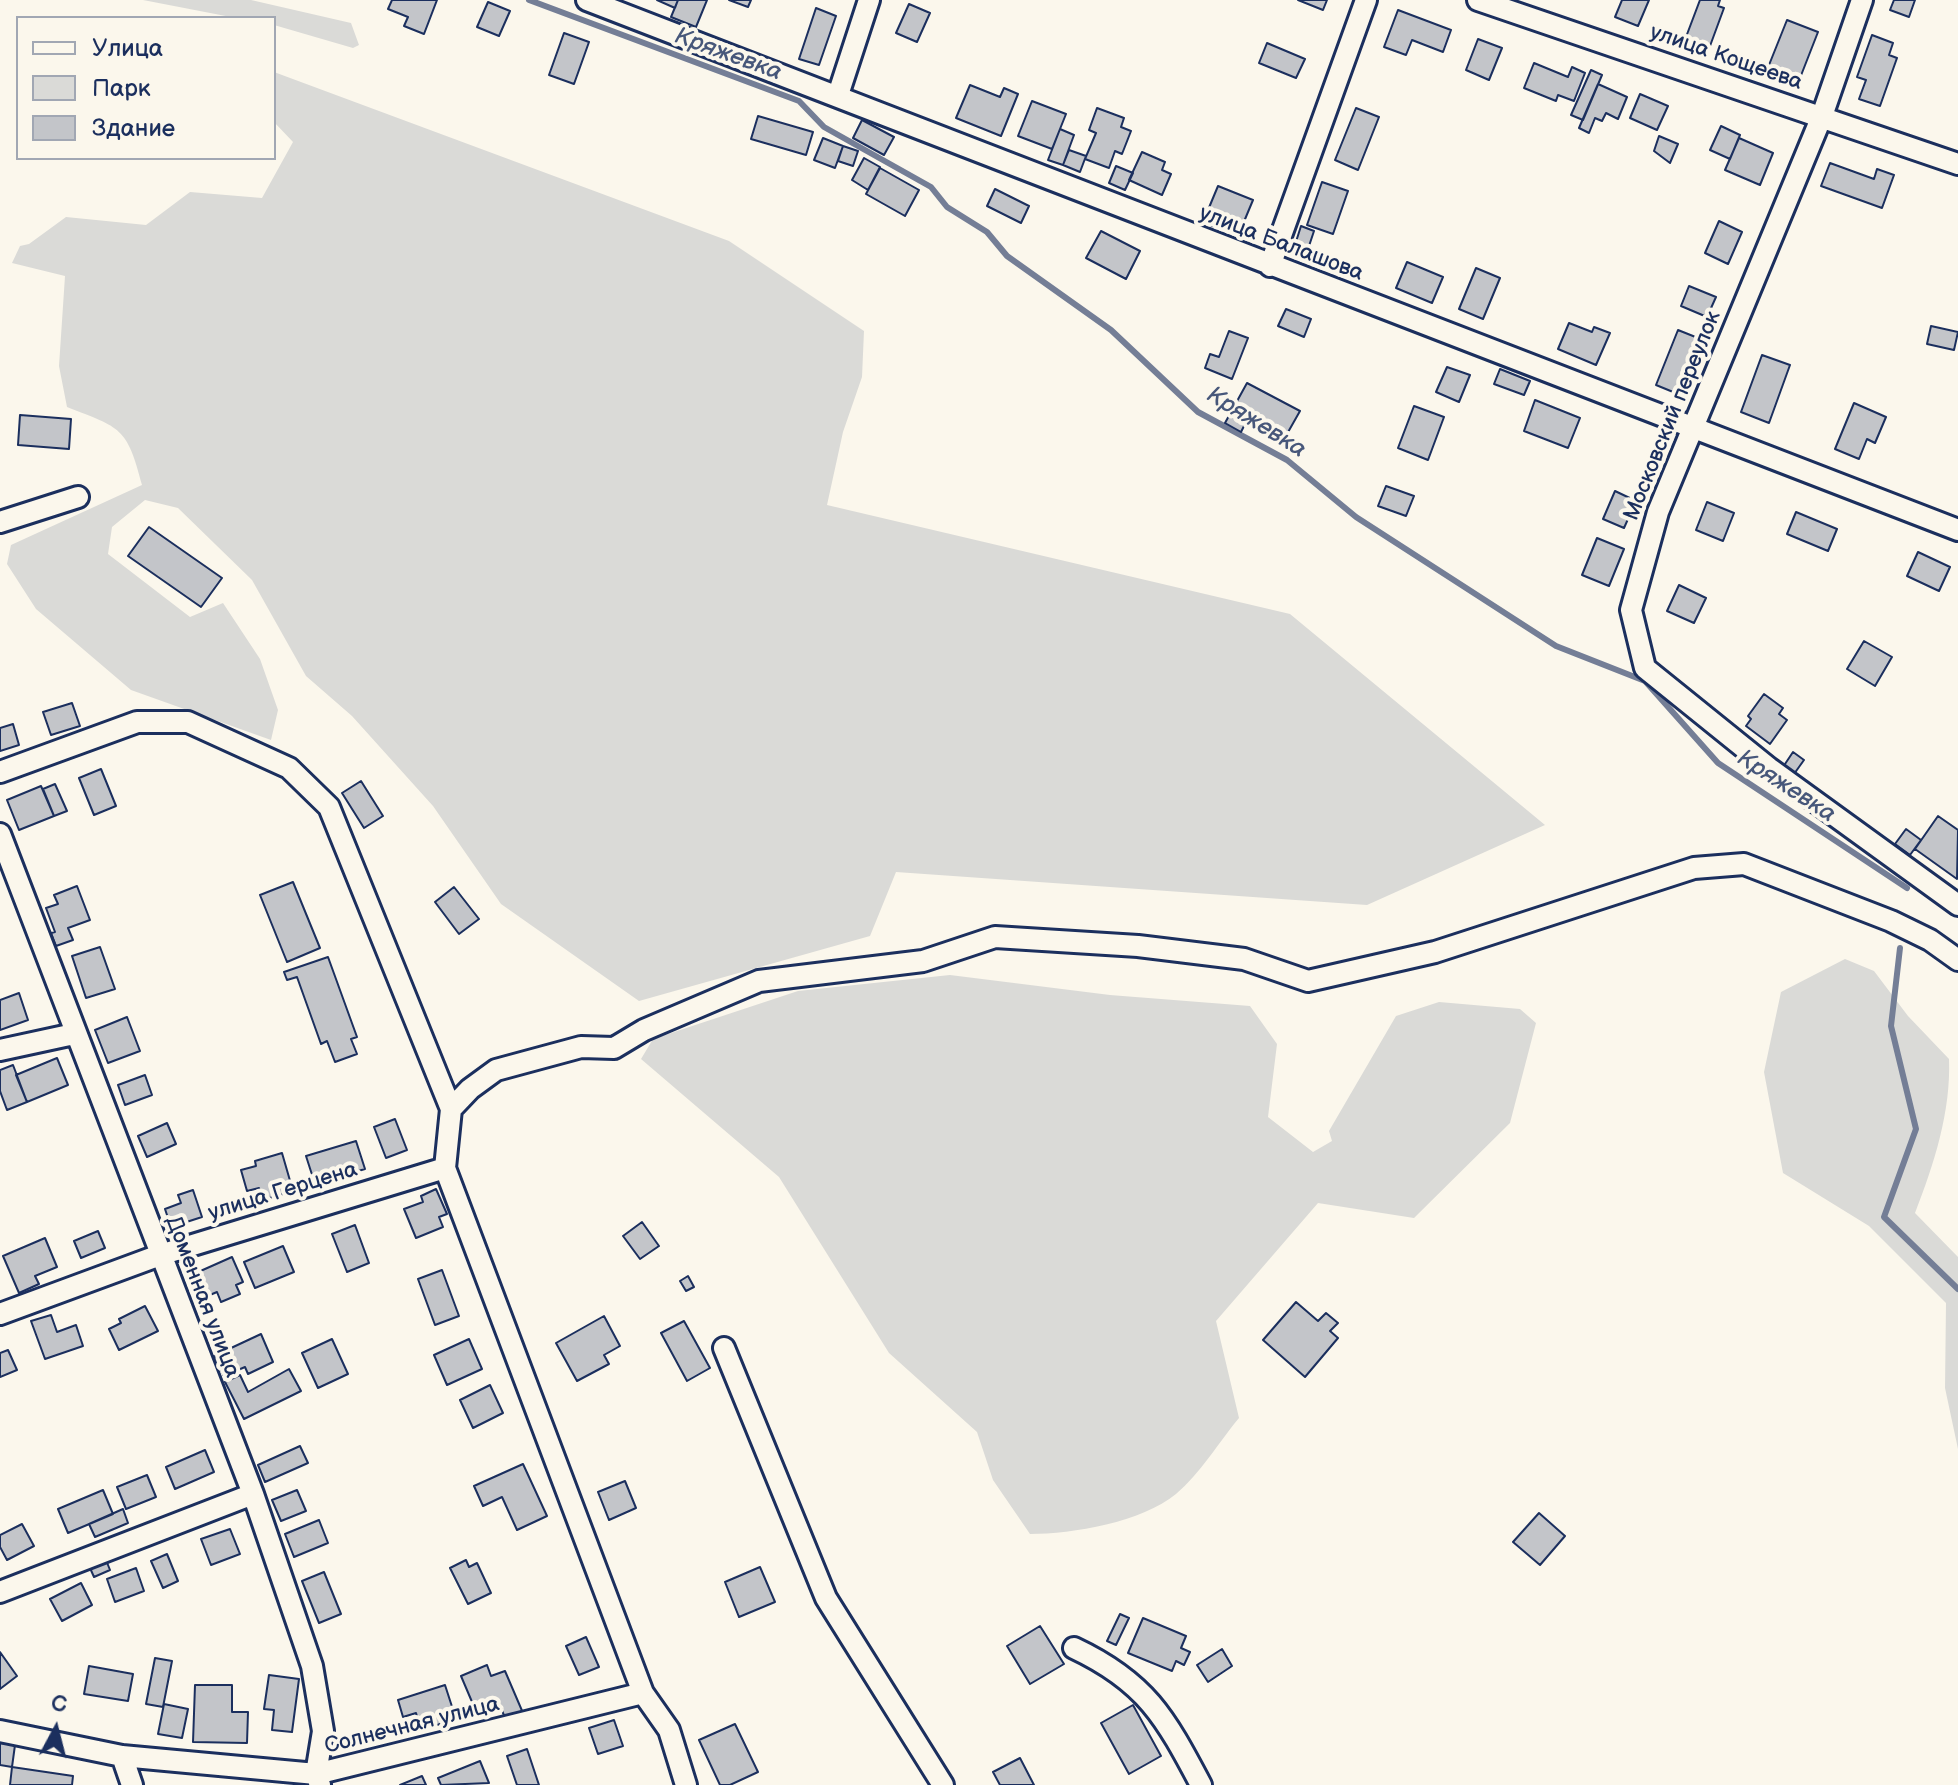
<!DOCTYPE html>
<meta charset="utf-8">
<style>
body{margin:0}
#map{position:relative;width:1958px;height:1785px;overflow:hidden;background:#fbf7ec;font-family:"Balsamiq Sans",sans-serif}
canvas{display:block}
.legend{position:absolute;left:16px;top:16px;width:260px;height:144px;box-sizing:border-box;background:#fbf7ec;border:2px solid #a1a7b3;margin:0;padding:10px 14px;list-style:none;font-size:24px;color:#1b2f5e}
.legend li{display:flex;align-items:center;gap:16px;height:40px}
.legend b{width:40px;border:2px solid #a1a7b3}
.north{position:absolute;left:16px;top:1689px;width:80px;height:80px;-webkit-text-stroke:6px #fbf7ec;paint-order:stroke;rotate:7deg;font-size:22px;font-weight:700;line-height:32px;text-align:center;color:#1b2f5e}
.north::after{content:'';display:block;margin:auto;width:28px;height:36px;background:#1b2f5e;clip-path:polygon(50% 0,100% 100%,50% 72%,0 100%)}
</style>
<div id="map">
<canvas width="1958" height="1785"></canvas>
<ul class="legend">
<li><b style="height:10px;background:#fbf7ec"></b>Улица</li>
<li><b style="height:22px;background:#dadad7"></b>Парк</li>
<li><b style="height:22px;background:#c3c5c9"></b>Здание</li>
</ul>
<div class="north">С</div>
</div>
<script>
const context = document.querySelector('canvas').getContext('2d');
context.lineJoin = 'round';
function fill(path, color) { context.fillStyle = color; context.fill(path, 'evenodd'); }
function trace(path, color, width, dash) { context.strokeStyle = color; context.lineWidth = width; context.lineCap = dash ? 'butt' : 'round'; context.setLineDash(dash || []); context.stroke(path); }
function write(font, color, halo, rows, align = 'center') {
  context.font = font + ' "Balsamiq Sans",sans-serif'; context.lineWidth = 8; context.setLineDash([]); context.textBaseline = 'middle'; context.strokeStyle = halo; context.fillStyle = color; for (const [text, x, y, turn = 0] of rows) {
    context.save(); context.translate(x, y); context.rotate((+turn || 0) * Math.PI / 180); context.textAlign = isNaN(turn) ? turn : align; if (halo) context.strokeText(text, 0, 0); context.fillText(text, 0, 0); context.restore();
  }
}
const green = new Path2D(`
 M143 0H251L351 23 359 45 353 48 274 25V18H236Z
 M274 72 729 241 864 331 862 377 843 432 827 505 1290 614 1545 825 1367 905 896 872 870 936 639 1001 501 904 433 806 352 716 306 676 252 580 178 508 145 500 112 527 108 554 190 617 223 603 260 659 278 710 271 740 131 690 36 609 7 564 11 545 142 485C127 427 121 428 67 407L59 366 65 276 12 263 20 246 29 244 66 217 146 225 190 192 262 198 293 142 274 122Z
 M1845 959 1874 971 1908 1016 1949 1059C1951 1112 1934 1164 1915 1213L1958 1257V1449L1945 1388 1946 1303 1869 1226 1783 1173 1764 1072 1781 992Z
 M950 975 1110 995 1250 1006 1277 1044 1268 1117 1313 1152 1332 1141 1329 1131 1396 1016 1439 1002 1520 1009 1536 1023 1510 1123 1414 1218 1318 1203 1216 1321 1239 1418C1219 1442 1200 1474 1176 1494 1142 1522 1073 1534 1030 1534L993 1480 977 1432 889 1353 779 1177 641 1059 653 1039 798 991Z`);
const stream = new Path2D(`
 M529 0 799 101 824 127 931 187 947 207 987 232 1007 256 1111 330 1198 412 1287 460 1356 517 1556 646 1645 681 1718 763 1907 888
 M1900 948 1891 1026 1916 1129 1884 1217 1958 1289`);
const building = new Path2D(`
 M392 0H437L424 34 404 26 408 17 388 9Z
 M657 0H678L675 8Z
 M678 0H707L696 27 671 17Z
 M729 0H751L748 7Z
 M1298 0H1327L1323 10Z
 M1622 0H1649L1638 26 1615 17Z
 M1700 0H1720L1718 6 1724 8 1710 46 1686 37Z
 M1894 0H1915L1909 17 1890 10Z
 M488 2 510 11 499 36 477 27Z
 M909 4 930 13 917 42 896 33Z
 M816 8 836 16 819 65 799 59Z
 M1398 10 1451 30 1443 52 1412 40 1406 55 1384 47Z
 M1787 20 1818 32 1800 78 1769 65Z
 M564 33 589 42 574 84 549 75Z
 M1872 35 1893 43 1889 55 1897 58 1880 106 1859 99 1866 80 1857 77Z
 M1478 39 1502 48 1489 80 1466 70Z
 M1267 43 1305 59 1296 78 1259 63Z
 M1534 63 1568 77 1572 67 1585 73 1574 101 1558 95 1556 101 1524 88Z
 M1591 70 1602 75 1583 120 1571 115Z
 M1598 84 1627 97 1618 119 1606 113 1602 121 1595 118 1589 133 1579 128Z
 M970 85 1000 97 1004 88 1018 94 1001 136 956 118Z
 M1640 94 1668 106 1657 130 1630 118Z
 M1032 101 1066 114 1052 149 1018 136Z
 M1097 108 1124 118 1121 127 1131 131 1122 154 1115 151 1109 168 1085 159 1096 133 1089 130Z
 M1356 108 1379 117 1358 170 1335 160Z
 M758 116 813 132 806 155 751 139Z
 M862 120 894 137 884 155 853 138Z
 M1721 126 1740 135 1730 159 1710 150Z
 M1060 129 1074 135 1063 165 1048 160Z
 M1659 136 1678 144 1670 163 1654 151Z
 M823 138 843 146 835 168 814 160Z
 M1739 138 1773 153 1760 185 1725 170Z
 M843 146 858 151 853 166 838 161Z
 M1069 150 1086 156 1080 172 1063 165Z
 M1142 152 1165 162 1162 170 1171 174 1162 195 1129 180Z
 M864 158 880 167 868 190 852 180Z
 M1830 163 1874 179 1877 169 1894 175 1882 208 1821 186Z
 M1116 166 1133 173 1125 190 1109 183Z
 M880 168 919 190 905 216 866 194Z
 M1322 182 1348 191 1333 234 1307 225Z
 M1218 186 1253 200 1243 224 1220 215 1215 227 1203 222Z
 M995 189 1029 206 1021 223 987 206Z
 M1719 221 1742 232 1728 264 1705 253Z
 M1301 226 1314 231 1307 252 1294 248Z
 M1101 231 1140 251 1126 279 1086 258Z
 M1407 262 1443 277 1432 303 1396 288Z
 M1476 268 1500 278 1483 319 1459 309Z
 M1689 286 1716 297 1707 317 1681 306Z
 M1286 309 1311 319 1304 337 1278 326Z
 M1569 323 1592 332 1594 327 1610 333 1596 365 1558 349Z
 M1931 326 1958 332 1954 350 1927 344Z
 M1678 330 1708 342 1695 375 1687 372 1678 394 1656 385Z
 M1229 331 1248 338 1232 379 1205 368 1210 354 1219 357Z
 M1762 355 1790 365 1769 423 1741 412Z
 M1447 367 1470 375 1459 402 1436 392Z
 M1500 369 1530 381 1524 395 1494 384Z
 M1247 383 1300 411 1283 441 1246 422 1241 432 1225 423Z
 M1535 400 1580 418 1568 448 1524 431Z
 M1854 403 1886 417 1875 443 1867 439 1859 459 1835 449Z
 M1414 406 1444 417 1428 460 1398 448Z
 M20 415 71 419 69 449 18 445Z
 M1386 486 1414 496 1406 516 1378 506Z
 M1615 491 1636 501 1624 528 1603 519Z
 M1707 502 1734 513 1723 541 1696 530Z
 M1796 512 1837 529 1828 551 1787 534Z
 M149 527 222 578 201 607 128 556Z
 M1597 538 1624 549 1609 586 1582 575Z
 M1918 552 1950 567 1939 591 1907 576Z
 M1679 585 1706 598 1694 623 1667 611Z
 M1864 641 1892 657 1875 686 1847 669Z
 M1764 694 1783 708 1779 714 1787 720 1770 744 1746 726 1751 719 1748 716Z
 M72 703 80 726 51 735 43 712Z
 M13 724 19 745 0 751V728Z
 M1793 752 1804 760 1794 774 1783 767Z
 M101 769 116 806 94 815 79 778Z
 M361 781 383 816 364 828 342 793Z
 M55 784 67 811 54 816 43 789Z
 M41 786 54 816 19 830 7 800Z
 M1938 816 1958 830 1957 879 1915 849Z
 M1906 829 1921 840 1910 855 1895 844Z
 M293 882 320 948 287 962 260 895Z
 M77 886 90 920 68 928 73 940 56 946 51 933 55 932 46 908 58 904 54 895Z
 M454 887 479 919 459 934 435 902Z
 M100 947 115 989 86 998 72 956Z
 M328 957 357 1037 351 1039 357 1054 335 1062 327 1041 321 1044 297 977 287 980 284 972Z
 M19 993 28 1020 0 1030V1000Z
 M127 1017 140 1051 108 1063 95 1030Z
 M57 1058 68 1085 27 1102 16 1075Z
 M13 1065 27 1102 7 1110 0 1091V1070Z
 M145 1075 152 1095 125 1105 118 1085Z
 M395 1119 407 1150 386 1158 374 1127Z
 M167 1123 176 1144 147 1157 138 1136Z
 M356 1141 365 1169 315 1184 306 1156Z
 M282 1153 293 1191 263 1200 259 1188 247 1191 241 1170 256 1166 255 1161Z
 M436 1189 447 1214 439 1217 443 1227 416 1238 404 1209 423 1202 421 1196Z
 M193 1190 202 1217 171 1227 165 1209 181 1203 178 1195Z
 M642 1222 659 1246 640 1259 623 1236Z
 M355 1225 369 1263 347 1272 332 1234Z
 M98 1231 105 1248 81 1258 74 1241Z
 M45 1238 57 1267 35 1276 39 1284 19 1293 3 1256Z
 M283 1246 294 1272 255 1288 244 1262Z
 M232 1257 243 1282 236 1285 240 1294 221 1302 217 1292 198 1300 187 1277Z
 M442 1270 459 1316 435 1325 418 1279Z
 M688 1276 694 1287 686 1291 680 1281Z
 M1296 1302 1318 1321 1326 1313 1338 1323 1330 1331 1338 1338 1305 1377 1263 1340Z
 M145 1306 158 1331 119 1350 109 1329 121 1323 119 1319Z
 M51 1315 57 1332 76 1325 83 1346 45 1359 31 1321Z
 M604 1316 620 1346 604 1355 609 1364 577 1381 556 1343Z
 M684 1321 710 1368 687 1381 661 1333Z
 M261 1334 273 1362 248 1374 245 1367 224 1376 214 1356Z
 M332 1339 348 1374 318 1388 302 1353Z
 M469 1339 482 1369 447 1385 434 1355Z
 M8 1350 17 1370 0 1377V1353Z
 M289 1369 301 1391 244 1419 225 1382 240 1375 248 1392Z
 M490 1385 503 1413 473 1428 460 1400Z
 M300 1446 308 1463 265 1482 258 1465Z
 M205 1450 214 1472 175 1489 166 1467Z
 M523 1464 547 1516 517 1530 502 1497 483 1506 474 1486Z
 M147 1475 156 1497 126 1509 117 1487Z
 M625 1481 636 1508 609 1520 598 1492Z
 M103 1490 113 1514 68 1533 58 1509Z
 M297 1490 306 1511 281 1521 272 1500Z
 M123 1509 128 1523 95 1537 89 1524Z
 M1539 1513 1565 1536 1540 1565 1513 1542Z
 M319 1520 328 1543 294 1557 285 1534Z
 M22 1524 34 1546 7 1560 0 1547V1535Z
 M230 1529 240 1554 211 1565 201 1539Z
 M167 1554 178 1581 163 1588 151 1561Z
 M106 1560 110 1570 94 1577 90 1568Z
 M466 1560 469 1567 477 1563 491 1593 468 1604 450 1568Z
 M760 1567 775 1602 739 1617 725 1582Z
 M136 1568 144 1591 115 1602 107 1579Z
 M324 1572 341 1614 319 1623 302 1581Z
 M81 1583 92 1605 62 1621 50 1599Z
 M1120 1614 1129 1618 1116 1645 1107 1641Z
 M1143 1618 1186 1636 1181 1648 1190 1652 1184 1665 1176 1661 1172 1671 1128 1653Z
 M1040 1626 1064 1664 1030 1684 1007 1646Z
 M586 1637 599 1667 579 1675 566 1646Z
 M1222 1649 1232 1666 1208 1682 1197 1665Z
 M0 1652 17 1676 0 1689Z
 M155 1658 172 1661 163 1707 146 1704Z
 M487 1665 491 1676 505 1671 523 1713 506 1720 500 1706 478 1716 461 1676Z
 M89 1666 133 1674 128 1701 84 1694Z
 M269 1675 299 1679 292 1732 272 1730 274 1710 264 1709Z
 M195 1685H232V1712H248L247 1743 193 1742Z
 M445 1685 456 1719 421 1730 416 1713 403 1717 398 1700Z
 M164 1704 188 1709 182 1738 158 1734Z
 M1133 1705 1161 1756 1129 1774 1101 1723Z
 M614 1720 623 1746 598 1754 589 1728Z
 M735 1724 758 1772 730 1785H720L699 1740Z
 M0 1743 15 1745 12 1767 0 1765Z
 M527 1749 539 1785H517L507 1756Z
 M1020 1758 1034 1785H1000L993 1772Z
 M480 1761 489 1783 441 1785 438 1778Z
 M12 1767 73 1776 72 1785H10Z
 M422 1776 426 1785H400Z`);
const street = new Path2D(`
 M587 0 1958 530
 M1478 0 1958 164
 M1862 0 1822 116 1658 512 1631 610 1645 668 1769 768 1958 905
 M838 95 869 0
 M1270 266 1366 0
 M0 522 78 497
 M0 772 137 722H188L289 768 329 807 451 1109 445 1168 643 1693 669 1730 686 1785
 M0 834 253 1494 312 1666 323 1731 316 1774 320 1785
 M0 1050 74 1034
 M451 1109 470 1089 496 1070 581 1047 614 1048 644 1030 759 981 923 961 995 937 1138 946 1244 959 1308 981 1435 952 1694 868 1744 864 1891 921 1930 940 1958 960
 M0 1314 160 1255 445 1168
 M724 1348 826 1598 943 1785
 M0 1592 253 1494
 M1074 1648C1146 1682 1165 1717 1201 1785
 M0 1731 122 1756 316 1774 643 1693
 M122 1756 132 1785`);
const streetNames = [
 ["улица Кощеева",1726,58,19],
 ["улица Балашова",1281,244,21],
 ["Московский переулок",1673,416,-68],
 ["улица Герцена",283,1192,-17],
 ["Доменная улица",202,1297,69],
 ["Солнечная улица",412,1726,-14]
];
const waterNames = [
 ["Кряжевка",728,55,20],
 ["Кряжевка",1256,423,32],
 ["Кряжевка",1786,787,33]
];
fill(green, '#dadad7');
trace(stream, '#747e96', 6);
fill(building, '#c3c5c9');
trace(building, '#1b2f5e', 2);
trace(street, '#1b2f5e', 26);
trace(street, '#fbf7ec', 20);
write('22px', '#1b2f5e', '#fbf7ec', streetNames);
write('italic 24px', '#47577a', '#fbf7ec', waterNames);
</script>
